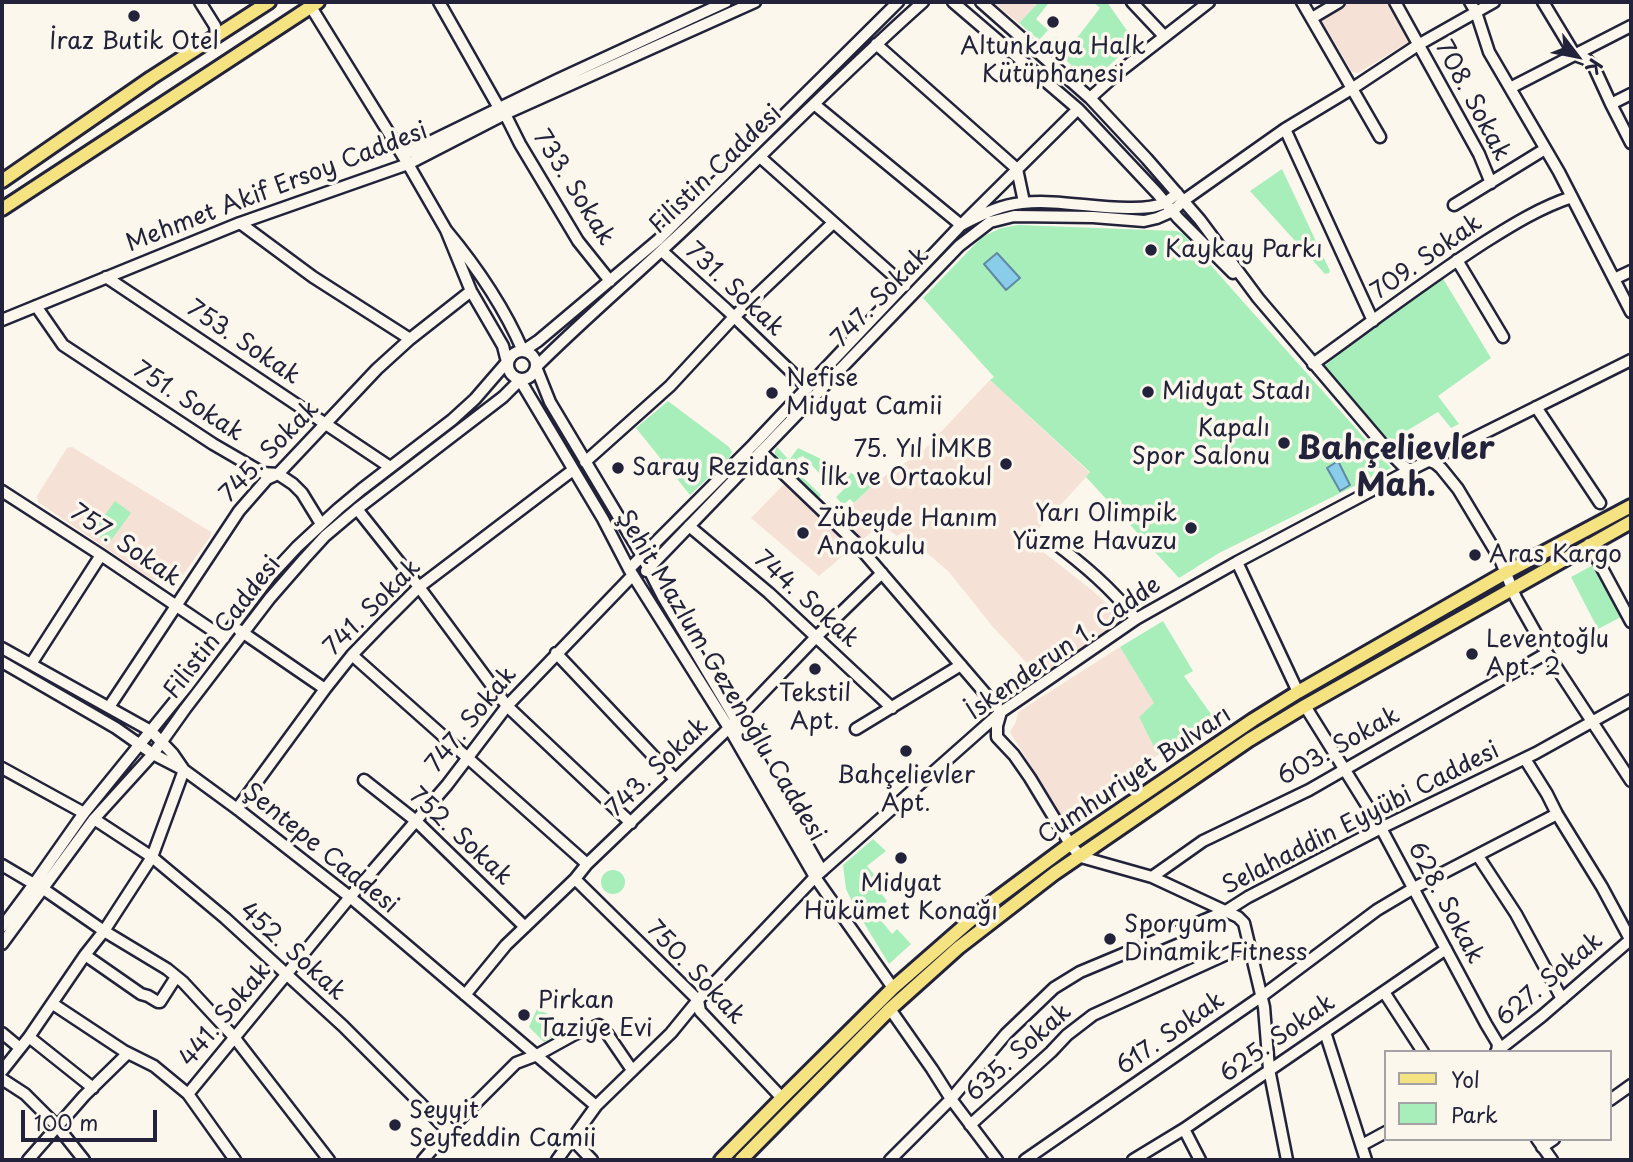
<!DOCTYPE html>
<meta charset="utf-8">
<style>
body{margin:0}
#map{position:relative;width:1633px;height:1162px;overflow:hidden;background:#fbf7ec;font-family:"Playpen Sans",sans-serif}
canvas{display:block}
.frame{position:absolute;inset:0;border:4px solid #22223b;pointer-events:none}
.legend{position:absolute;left:1384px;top:1050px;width:228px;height:91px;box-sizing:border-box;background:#fbf7ec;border:2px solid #a4a2a5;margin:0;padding:9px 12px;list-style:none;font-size:21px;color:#22223b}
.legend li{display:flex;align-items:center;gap:14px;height:35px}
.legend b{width:35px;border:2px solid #a4a2a5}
.north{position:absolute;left:1542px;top:21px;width:70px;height:70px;-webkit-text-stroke:5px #fbf7ec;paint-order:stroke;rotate:122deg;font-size:19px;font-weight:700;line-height:28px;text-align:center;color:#22223b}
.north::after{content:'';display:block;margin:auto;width:24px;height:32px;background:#22223b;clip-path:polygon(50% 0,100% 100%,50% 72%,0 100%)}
.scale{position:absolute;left:21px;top:1110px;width:136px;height:32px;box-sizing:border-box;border:4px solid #22223b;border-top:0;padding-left:9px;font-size:21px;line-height:24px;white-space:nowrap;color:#22223b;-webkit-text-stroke:5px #fbf7ec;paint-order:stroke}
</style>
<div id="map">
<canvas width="1633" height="1162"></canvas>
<div class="frame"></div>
<ul class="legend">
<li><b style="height:9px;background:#f5e382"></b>Yol</li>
<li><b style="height:19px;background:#a7eeba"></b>Park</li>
</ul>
<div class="north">K</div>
<div class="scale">100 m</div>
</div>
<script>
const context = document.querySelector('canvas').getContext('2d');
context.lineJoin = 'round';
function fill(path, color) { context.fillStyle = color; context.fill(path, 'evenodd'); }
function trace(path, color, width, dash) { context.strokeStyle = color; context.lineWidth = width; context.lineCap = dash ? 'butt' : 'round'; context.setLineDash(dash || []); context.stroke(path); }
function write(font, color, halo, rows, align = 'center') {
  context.font = font + ' "Playpen Sans",sans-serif'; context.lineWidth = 7; context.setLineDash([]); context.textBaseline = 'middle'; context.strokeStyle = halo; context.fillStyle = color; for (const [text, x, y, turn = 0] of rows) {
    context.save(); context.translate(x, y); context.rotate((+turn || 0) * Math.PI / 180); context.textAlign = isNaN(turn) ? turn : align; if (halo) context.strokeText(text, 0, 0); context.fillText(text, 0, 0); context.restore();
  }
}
const built = new Path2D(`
 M992 2H1039L1019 23Z
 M1343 2H1389L1410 41 1358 73 1352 72 1319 16Z
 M990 380 1090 473 1028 540 1093 591 1114 610 1105 633 1040 677 993 627 949 572 903 532 897 536 881 524 861 541 853 534 850 529 838 519 874 484 899 466 919 455Z
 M72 447 211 532 210 537 180 579 162 572 154 581 38 502 37 496 67 448Z
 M785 483 852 548 819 576 751 518Z
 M1120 647 1154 703 1139 717 1158 755 1063 818 1010 732 1016 722 1018 712Z`);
const green = new Path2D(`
 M1039 2H1047L1048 4 1036 19 1048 30 1039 40 1019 23Z
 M1093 2H1107L1135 42 1091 82 1048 45 1056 37 1070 47 1100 8Z
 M1282 169 1330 271 1329 273 1325 274 1250 191Z
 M1018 225 1177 231 1183 234 1391 468 1219 553 1179 578 1086 477 1090 472 990 380 994 377 923 298 982 237 1001 228Z
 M1442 277 1491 358 1438 396 1459 424 1451 428 1438 412 1403 433 1411 446 1399 451 1323 367 1399 306Z
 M668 401 729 447 732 452 729 458 690 495 636 428Z
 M777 447 789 460 798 448 874 484 854 503 850 499 843 505 836 497 848 485 845 478 828 465 820 474 803 456 798 458 793 468 821 495 817 500 775 460V451Z
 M115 501 131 513 109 543 93 532Z
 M1593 565 1621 617 1598 629 1571 577Z
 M1163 621 1193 671 1184 676 1213 717 1158 755 1139 717 1154 703 1120 647Z
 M873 839 886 851 867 866 886 889 881 893 887 901 875 913 892 934 897 929 911 944 889 964 856 910 846 889 843 865Z
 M601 882a12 12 0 1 1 24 0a12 12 0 1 1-24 0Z
 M537 1009 557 1018 569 1028 544 1042 529 1027Z`);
const water = new Path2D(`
 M997 253 1020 278 1006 290 984 264Z
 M1338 461 1350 485 1340 491 1327 468Z`);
const minor = new Path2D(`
 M200 2 215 26 216 35
 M439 2 499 108
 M953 2 1078 109 1157 193 1178 218 1233 273
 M981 2 1090 98 1147 159 1200 220 1258 298 1391 454 1402 465 1410 470
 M1132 2 1164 36
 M1302 2 1380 137
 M1395 2 1479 154 1491 183
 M1470 2 1476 12 1489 52 1559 172 1631 312
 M1543 2 1575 55 1586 59 1594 67 1611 104 1631 143
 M311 7 408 164 446 230
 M1312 18 1339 2
 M876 44 1017 169 1024 202
 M1510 88 1631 26
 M1090 98 1119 72 1209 2
 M814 104 961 225 1078 109
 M1611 104 1631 94
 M505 114 520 144 578 241 610 281
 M1285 129 1373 321
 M403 155 557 80 726 2
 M760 157 905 286
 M1454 205 1545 149
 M240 223 313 277 410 339
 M662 251 727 310 808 388
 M1457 260 1503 337
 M106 277 390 467
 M1614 279 1631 271
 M36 306 63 345 213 444 263 473 278 474 293 484 302 493 321 524
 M2 320 240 223 408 164 505 114 755 2
 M508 365a14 14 0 1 1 28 0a14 14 0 1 1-28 0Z
 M1313 364C1370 323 1426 280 1485 242 1512 225 1541 207 1572 197
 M1536 407 1600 503
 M761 452 855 542 1001 712 997 726V737L1014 755 1030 778 1070 844 1081 857 1152 877 1238 917 1244 923 1264 1007 1269 1069 1287 1160
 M1430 461 1435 463 1441 468 1458 489 1500 559 1516 598 1547 653 1631 781
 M585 462 670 386 734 317 833 223
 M2 491 101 555 224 638
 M357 509 419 587 507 706 631 823
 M689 526 769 593 892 708
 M1052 541C1084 565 1110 587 1136 619
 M1589 544 1631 622
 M1237 562 1298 692
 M629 569 753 445 961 225C981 215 1000 205 1022 203 1059 199 1095 209 1132 208 1142 208 1154 208 1164 203 1168 201 1173 197 1177 193
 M646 571 959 246 990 222 1014 216 1093 217 1144 221 1157 218 1173 211 1183 201 1285 129 1353 88 1418 45 1494 2
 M239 630 325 689
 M2 648 151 731 173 754 184 770 240 811 350 897 596 1106
 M556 653 675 779
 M352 655 587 864
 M2 662 116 728 153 754 184 770 152 857 104 931 85 955 29 1037 2 1071
 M31 664 101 555
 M1305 706 1381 828 1486 1024 1498 1044 1497 1052
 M109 707 239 511 267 479 278 474 377 369 410 339 471 291
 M856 729 961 665
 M1525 759 1547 794 1557 814 1602 887 1631 941
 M2 768 84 813
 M364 780 416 821 525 927
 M237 809 325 689 352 655 381 625 419 587 573 470
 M94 819 152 857 225 918 343 1026 448 1131
 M1478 856 1516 914 1562 999
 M2 865 34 884
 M822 871 736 720 663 597 642 556 550 402 536 367C586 317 641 271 692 222 769 149 844 72 923 2
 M1152 877 1203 841 1309 790 1547 653
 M575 879 698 1000 700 1011 782 1098
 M42 888 104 931 167 969 183 982 234 1037 329 1160
 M2 927 34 884 84 813 188 685 271 575 297 547 338 509 362 489 452 420 475 399 507 362 503 346 471 291 446 230C476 266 504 307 523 351L538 341 658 240 898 2
 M2 944 94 819 153 754 185 709 270 598 304 559 325 536 357 509 503 397 520 380 603 519 629 569 729 728 815 877 893 988
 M85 955 141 994 148 996 158 1002H160L176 977
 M1384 992 1423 1052
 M465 995 506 945 575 879 587 864 729 728 816 637 882 573
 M53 1004 124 1051 154 1066 188 1094 235 1160
 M890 1009 932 1069 951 1099 997 1160
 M1325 1032 1366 1160
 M2 1033 20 1048
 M29 1037 93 1088
 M1496 1052 1542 1016 1631 939
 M2 1079 25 1094 57 1126 84 1160
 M188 1094 350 897 447 785 507 706 633 575
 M1610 1100 1631 1085
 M970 1125 1051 1052 1067 1035 1093 1015 1249 944
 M1184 1129 1200 1160
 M1537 1139 1552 1160
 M573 1140 592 1160
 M1362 1145 1386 1132
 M1542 1147 1554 1139
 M28 1160 84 1096 128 1053
 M423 1160 448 1131 516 1063 537 1055 575 1034 599 1025 604 1029 632 1070
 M557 1160 596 1106 671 1033 698 1000 815 877 1001 712 1136 619 1237 562 1410 470 1631 360
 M890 1160 951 1099 1006 1034 1054 988 1080 972 1226 911 1248 897 1381 828 1536 753 1631 700
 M1025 1160 1262 996 1377 910 1414 888 1557 814
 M1133 1160 1184 1129 1446 949`);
const major = new Path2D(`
 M2 181 151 78 269 2
 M2 209 318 2
 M721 1160 782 1098 893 988 988 905 1070 844 1253 720 1298 692 1505 573 1631 506
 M741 1160 890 1009 958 948 1055 873 1249 740 1305 706 1631 522`);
const markers = [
 [134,16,7,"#22223b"],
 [1053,22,7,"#22223b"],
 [1151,250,7,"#22223b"],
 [1148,392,7,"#22223b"],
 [772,393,7,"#22223b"],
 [1284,443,7,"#22223b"],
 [1006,464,7,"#22223b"],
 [618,468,7,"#22223b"],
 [1191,528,7,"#22223b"],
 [803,533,7,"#22223b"],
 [1475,555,7,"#22223b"],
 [1472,654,7,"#22223b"],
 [815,669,7,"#22223b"],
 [906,751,7,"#22223b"],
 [901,858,7,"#22223b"],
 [1110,939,7,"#22223b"],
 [524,1015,7,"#22223b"],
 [395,1125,7,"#22223b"]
];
const poiNames = [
 ["İraz Butik Otel",134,42,"center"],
 ["Altunkaya Halk",1053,47,"center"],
 ["Kütüphanesi",1053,75,"center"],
 ["Kaykay Parkı",1165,250],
 ["Nefise",786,379],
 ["Midyat Camii",786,407],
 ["Midyat Stadı",1162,392],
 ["Kapalı",1270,429,"right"],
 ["Spor Salonu",1270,457,"right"],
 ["75. Yıl İMKB",992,450,"right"],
 ["İlk ve Ortaokul",992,478,"right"],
 ["Saray Rezidans",632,468],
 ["Yarı Olimpik",1177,514,"right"],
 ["Yüzme Havuzu",1177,542,"right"],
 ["Zübeyde Hanım",817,519],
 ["Anaokulu",817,547],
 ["Aras Kargo",1489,555],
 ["Leventoğlu",1486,640],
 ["Apt. 2",1486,668],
 ["Tekstil",815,694,"center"],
 ["Apt.",815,722,"center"],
 ["Bahçelievler",906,776,"center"],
 ["Apt.",906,804,"center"],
 ["Midyat",901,884,"center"],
 ["Hükümet Konağı",901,912,"center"],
 ["Sporyum",1124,925],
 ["Dinamik Fitness",1124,953],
 ["Pirkan",538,1001],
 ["Taziye Evi",538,1029],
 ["Seyyit",409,1111],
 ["Seyfeddin Camii",409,1139]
];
const streetNames = [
 ["708. Sokak",1472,101,62],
 ["Filistin Caddesi",716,170,-44],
 ["Mehmet Akif Ersoy Caddesi",277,188,-21],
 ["733. Sokak",573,188,58],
 ["709. Sokak",1427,258,-35],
 ["731. Sokak",734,290,43],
 ["747. Sokak",881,298,-46],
 ["753. Sokak",243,343,34],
 ["751. Sokak",188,402,33],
 ["745. Sokak",270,452,-46],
 ["757. Sokak",125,546,34],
 ["744. Sokak",806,600,42],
 ["741. Sokak",373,608,-45],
 ["Filistin Caddesi",223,628,-52],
 ["İskenderun 1. Cadde",1064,649,-35],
 ["Şehit Mazlum Gezenoğlu Caddesi",720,676,59],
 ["747. Sokak",472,720,-51],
 ["603. Sokak",1339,747,-29],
 ["743. Sokak",658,768,-44],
 ["Cumhuriyet Bulvarı",1135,776,-34],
 ["Selahaddin Eyyübi Caddesi",1361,819,-27],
 ["752. Sokak",460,837,43],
 ["Şentepe Caddesi",320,849,39],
 ["628. Sokak",1445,903,62],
 ["452. Sokak",292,952,42],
 ["750. Sokak",695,973,47],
 ["627. Sokak",1550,980,-40],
 ["441. Sokak",226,1015,-50],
 ["617. Sokak",1171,1034,-35],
 ["625. Sokak",1278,1039,-35],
 ["635. Sokak",1019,1053,-42]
];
const districtNames = [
 ["Bahçelievler",1396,450],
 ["Mah.",1396,487]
];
fill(built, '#f5e1d6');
fill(green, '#a7eeba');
fill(water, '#89cdea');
trace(water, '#6089a4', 2);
trace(minor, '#22223b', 15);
trace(major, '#22223b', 18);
trace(minor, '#fbf7ec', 10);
trace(major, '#f5e382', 12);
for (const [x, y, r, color] of markers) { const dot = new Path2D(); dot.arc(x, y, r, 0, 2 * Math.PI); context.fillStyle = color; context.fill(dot); trace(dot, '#fbf7ec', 2.5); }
write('24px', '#22223b', '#fbf7ec', poiNames, 'left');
write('24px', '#22223b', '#fbf7ec', streetNames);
write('bold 32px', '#22223b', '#fbf7ec', districtNames);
</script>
